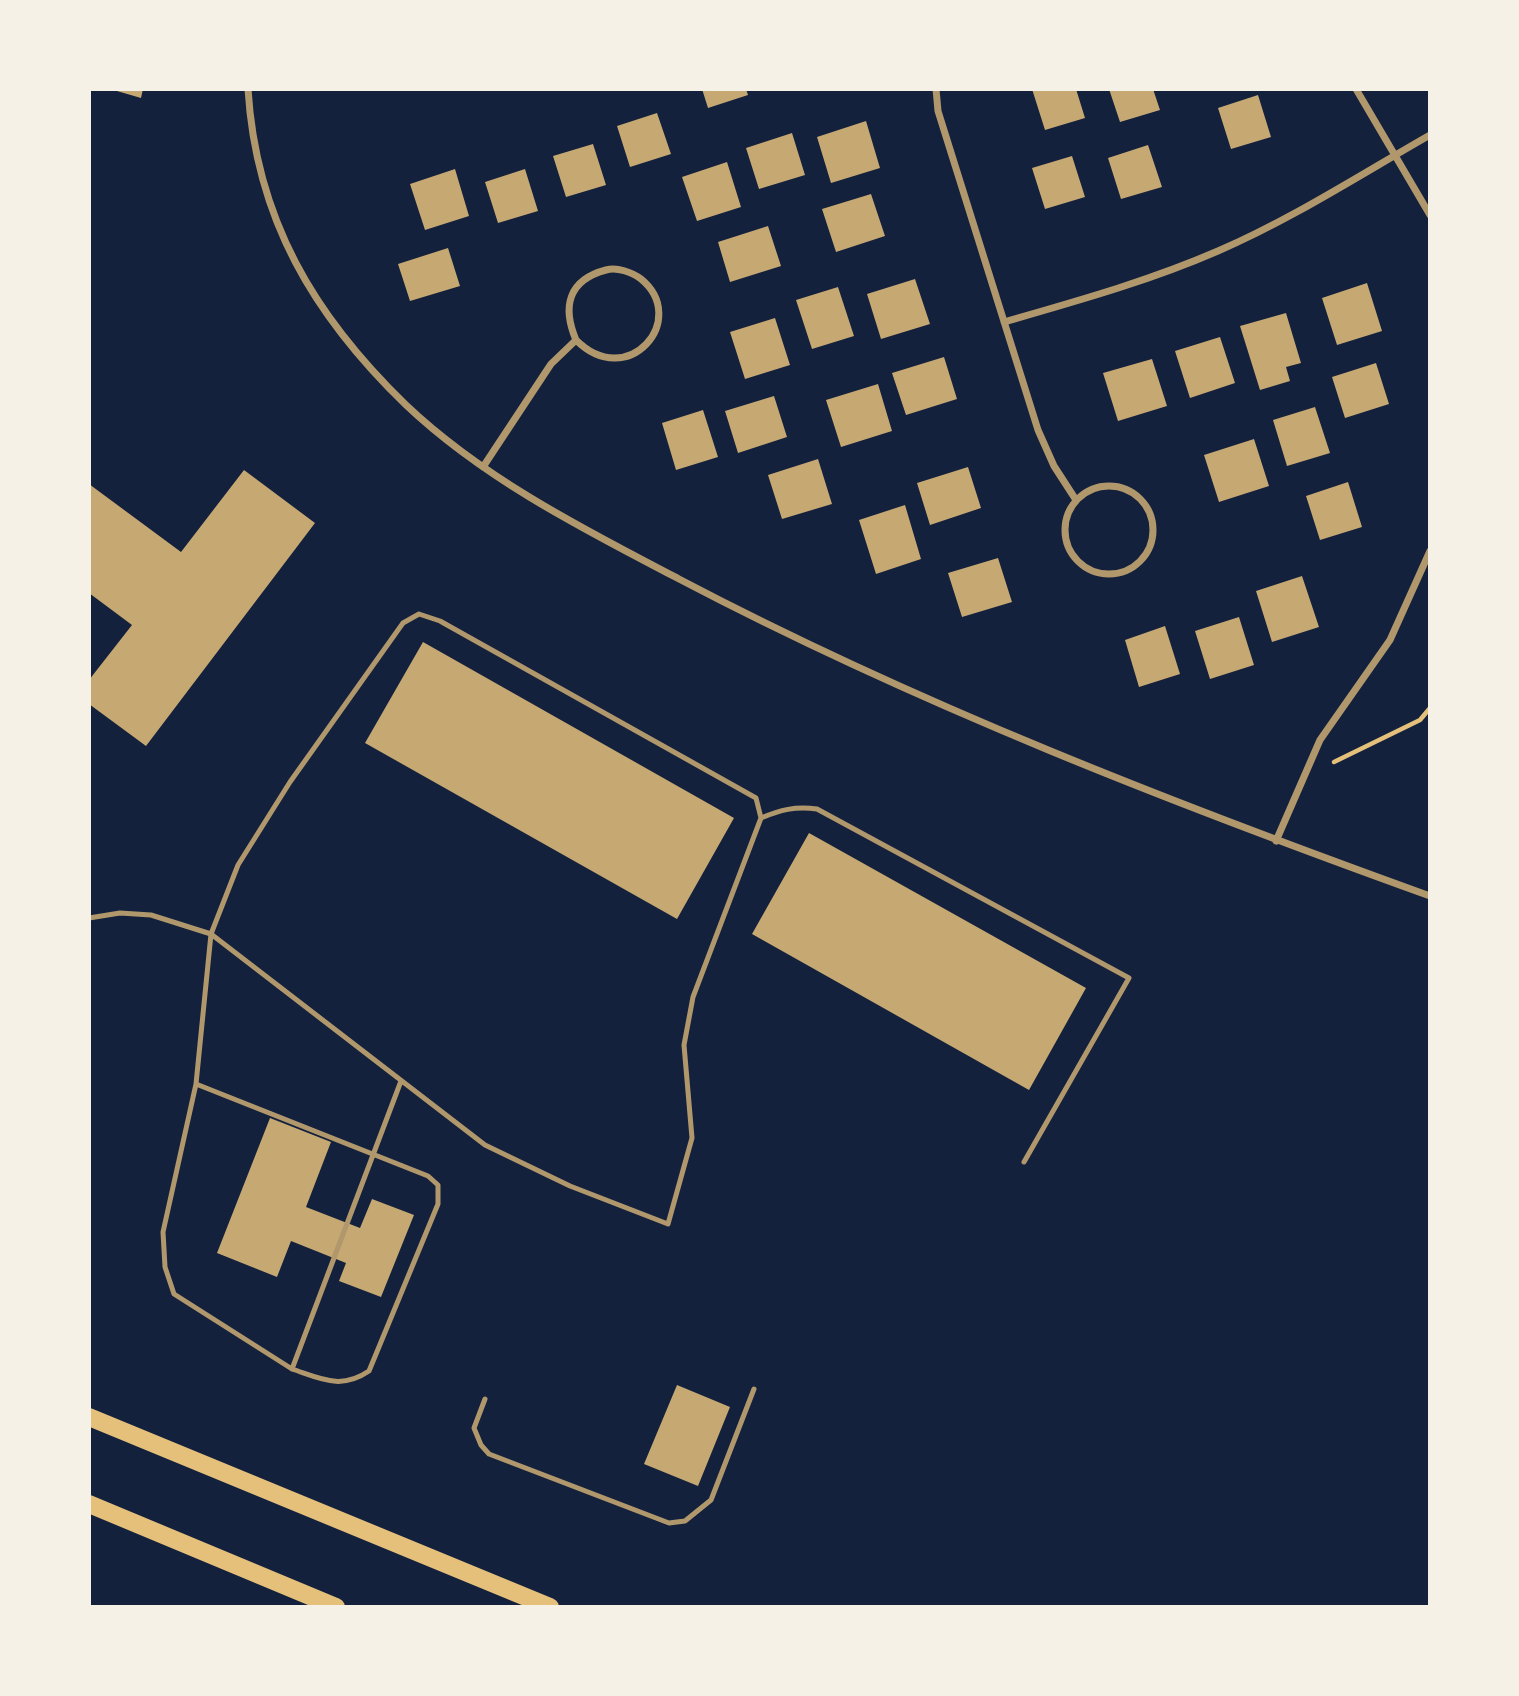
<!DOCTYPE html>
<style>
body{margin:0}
#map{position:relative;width:1519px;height:1696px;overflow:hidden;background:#14213d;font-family:"DM Sans",sans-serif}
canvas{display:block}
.frame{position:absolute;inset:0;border:91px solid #f6f1e7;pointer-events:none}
</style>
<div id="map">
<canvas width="1519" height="1696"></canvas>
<div class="frame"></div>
</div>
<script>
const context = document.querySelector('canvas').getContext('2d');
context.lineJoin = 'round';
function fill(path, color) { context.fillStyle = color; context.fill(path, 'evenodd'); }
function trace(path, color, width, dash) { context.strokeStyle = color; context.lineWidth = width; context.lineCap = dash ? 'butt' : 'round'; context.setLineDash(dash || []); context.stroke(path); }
const building = new Path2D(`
 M110 89H143L141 98Z
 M702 89H746L748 95 708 108Z
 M1032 89H1076L1085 118 1045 130Z
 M1109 89H1153L1160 110 1120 122Z
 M1258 95 1271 137 1231 149 1218 108Z
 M657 113 671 154 630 167 617 126Z
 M866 121 880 168 831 183 817 137Z
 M792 133 805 175 759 189 746 148Z
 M593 144 606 185 566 197 553 156Z
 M1148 145 1162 187 1121 199 1108 158Z
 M1072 156 1085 197 1045 209 1032 168Z
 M727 162 741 207 697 221 682 177Z
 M455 169 469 216 425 230 410 184Z
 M525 169 538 211 498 223 485 182Z
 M871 194 885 236 836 252 822 209Z
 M768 226 781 266 730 282 718 242Z
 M448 248 460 286 410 301 398 264Z
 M915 279 930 324 881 339 867 294Z
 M1367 283 1382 331 1337 345 1322 298Z
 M838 287 854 336 812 349 796 300Z
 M1286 313 1301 363 1286 367 1290 381 1260 390 1240 326Z
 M775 318 790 365 745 379 730 332Z
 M1220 337 1235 383 1190 398 1175 351Z
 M944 357 957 399 906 415 892 373Z
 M1152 359 1167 406 1118 421 1103 373Z
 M1376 363 1389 404 1345 418 1332 377Z
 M878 384 892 431 841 447 826 400Z
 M774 396 787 437 738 453 725 411Z
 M1315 407 1330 453 1287 466 1273 420Z
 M703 410 718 457 676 470 662 423Z
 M1254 439 1269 486 1219 502 1204 455Z
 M818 459 832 504 782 519 768 475Z
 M968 467 981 508 930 525 917 483Z
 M244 470 315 523 146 746 89 704V680L132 625 89 593V484L181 552Z
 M1348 482 1362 527 1320 540 1306 496Z
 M905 505 921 559 876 574 859 520Z
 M998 558 1012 602 962 617 948 573Z
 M1302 576 1319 627 1272 642 1256 591Z
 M1239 617 1254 665 1210 679 1195 631Z
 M1165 626 1180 674 1139 687 1125 640Z
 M423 642 734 818 677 919 365 743Z
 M809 833 1086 988 1029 1090 752 934Z
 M270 1118 331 1142 306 1207 360 1228 372 1199 414 1215 381 1297 339 1281 346 1263 291 1241 277 1277 217 1253Z
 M677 1385 730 1407 698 1486 644 1464Z`);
const path = new Path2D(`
 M1334 762 1420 720 1430 708`);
const service = new Path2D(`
 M761 818C780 810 795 806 817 809L1129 978 1024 1162
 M89 918 120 913 151 915 211 934 485 1145 570 1186 668 1224 692 1138 684 1045 693 997 761 818 756 798 440 621 419 614 403 623 290 782 238 865 211 934 196 1084 163 1232 165 1267 174 1294 292 1369 401 1081
 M196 1084 428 1176 438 1185V1204L369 1371C341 1390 322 1379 292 1369
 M485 1399 474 1428 481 1445 489 1454 669 1523 685 1521 711 1500 754 1389`);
const minor = new Path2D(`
 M248 89C256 219 314 316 406 405 484 479 585 530 679 579 919 705 1175 804 1430 896
 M936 89 938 111 1038 430 1054 466 1076 500
 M1356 89 1430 215
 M1004 322C1077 301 1149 281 1218 251 1292 219 1360 175 1430 135
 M483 467 551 364 576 340C628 392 690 319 641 279 632 272 617 267 606 270 568 280 562 307 576 340
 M1065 530a44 44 0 1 1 88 0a44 44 0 1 1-88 0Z
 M1276 841 1320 740 1390 640 1430 551`);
const primary = new Path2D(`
 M89 1417 550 1607
 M89 1504 336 1607`);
fill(building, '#c6a872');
trace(path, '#e5c07b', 4.5);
trace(service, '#b1986c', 5);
trace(minor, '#b1986c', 7);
trace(primary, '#e5c07b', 18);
</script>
